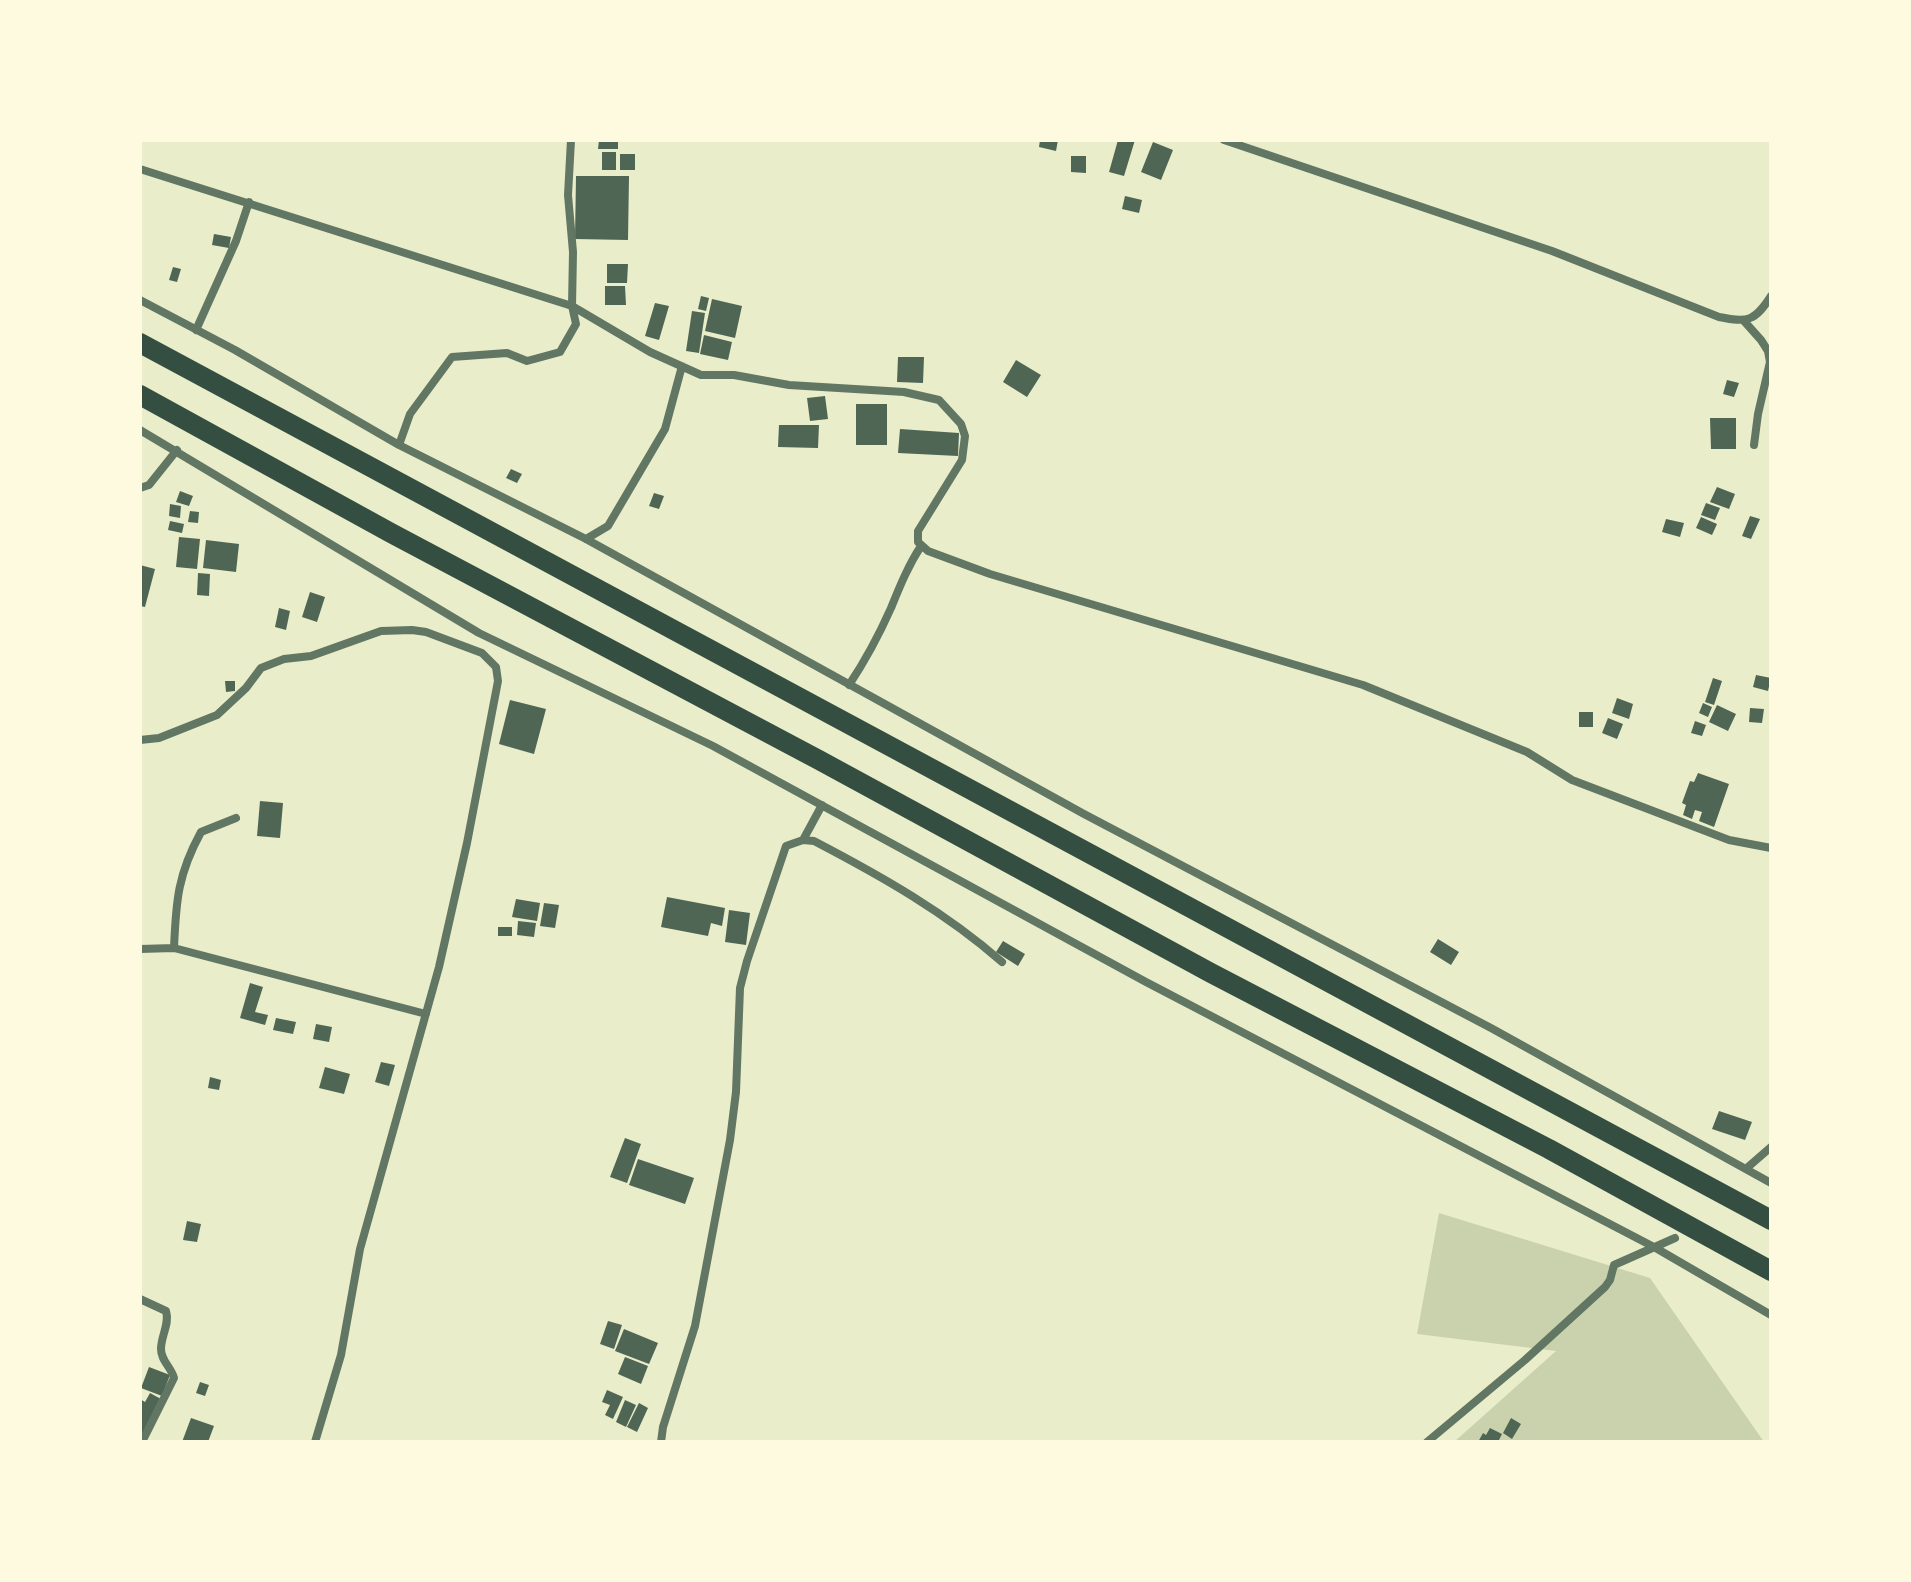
<!DOCTYPE html>
<style>
body{margin:0}
#map{position:relative;width:1911px;height:1582px;overflow:hidden;background:#e9edc9;font-family:Helvetica,sans-serif}
canvas{display:block}
.frame{position:absolute;inset:0;border:142px solid #fefae0;pointer-events:none}
</style>
<div id="map">
<canvas width="1911" height="1582"></canvas>
<div class="frame"></div>
</div>
<script>
const context = document.querySelector('canvas').getContext('2d');
context.lineJoin = 'round';
function fill(path, color) { context.fillStyle = color; context.fill(path, 'evenodd'); }
function trace(path, color, width, dash) { context.strokeStyle = color; context.lineWidth = width; context.lineCap = dash ? 'butt' : 'round'; context.setLineDash(dash || []); context.stroke(path); }
const green = new Path2D(`
 M1439 1213 1650 1278 1764 1442H1454L1556 1351 1417 1334Z`);
const building = new Path2D(`
 M599 140H618V149H598Z
 M1040 140H1058L1056 151 1039 147Z
 M1118 140H1135L1124 176 1109 172Z
 M1153 142 1173 150 1161 180 1141 172Z
 M602 152H616V170H602Z
 M620 154H635V170H620Z
 M1071 156H1086V173L1071 172Z
 M576 176H629L628 240 575 239Z
 M1125 196 1142 200 1139 213 1122 209Z
 M214 234 231 237 229 248 212 245Z
 M607 264H628L627 283H607Z
 M173 267 181 269 177 282 169 280Z
 M605 286H625L626 305H605Z
 M701 296 709 298 706 311 698 309Z
 M712 299 742 306 735 338 705 331Z
 M655 303 669 306 659 340 645 336Z
 M692 311 705 313 699 353 686 351Z
 M704 335 732 342 728 360 700 354Z
 M898 357H924L923 383 897 382Z
 M1016 360 1041 375 1027 397 1003 382Z
 M1727 380 1739 383 1734 397 1723 394Z
 M825 396 828 419 810 421 807 398Z
 M856 404H887V445H856Z
 M1710 418H1736V449H1711Z
 M779 425H819L818 448 778 447Z
 M900 429 959 433 958 456 898 453Z
 M511 469 522 474 517 483 506 478Z
 M1717 487 1735 494 1729 509 1710 502Z
 M180 491 193 496 189 506 176 502Z
 M654 493 664 496 659 509 649 506Z
 M1706 503 1720 508 1715 520 1701 515Z
 M170 504 181 506 180 518 169 516Z
 M190 511 199 512 198 523 188 522Z
 M1750 516 1760 519 1751 539 1742 536Z
 M1701 517 1717 524 1712 535 1696 528Z
 M1666 519 1684 523 1680 537 1662 532Z
 M170 521 184 524 182 533 168 530Z
 M179 537 200 539 197 569 176 567Z
 M206 540 239 544 236 572 203 568Z
 M140 565 155 569 145 607 140 606Z
 M198 573 210 574 209 596 197 595Z
 M310 592 325 597 317 622 302 617Z
 M279 608 290 611 286 630 275 627Z
 M1756 675 1771 678 1768 691 1753 687Z
 M1713 678 1722 681 1714 705 1705 702Z
 M225 681H235V691L226 692Z
 M1617 698 1633 704 1629 719 1612 713Z
 M510 700 546 709 534 754 499 744Z
 M1703 703 1712 707 1708 717 1699 713Z
 M1717 705 1736 714 1728 731 1709 722Z
 M1750 708 1764 709 1762 723 1749 722Z
 M1579 712H1593V727H1579Z
 M1608 718 1623 724 1617 739 1602 733Z
 M1695 721 1706 725 1702 736 1691 733Z
 M1698 773 1729 784 1714 827 1699 821 1702 812 1695 810 1692 819 1683 815 1686 805 1682 803 1690 781 1694 782Z
 M260 801 283 803 280 838 257 836Z
 M667 897 725 908 722 926 711 923 708 936 661 927Z
 M516 899 540 903 537 921 512 917Z
 M544 903 559 905 555 928 540 926Z
 M729 910 750 913 746 945 725 942Z
 M518 921 536 923 534 937 517 935Z
 M498 927H512V936H498Z
 M1438 939 1459 952 1451 965 1430 952Z
 M1003 941 1025 954 1018 966 996 952Z
 M250 983 263 987 255 1012 268 1015 265 1025 240 1018Z
 M276 1018 296 1022 293 1034 273 1030Z
 M316 1024 332 1027 329 1042 313 1039Z
 M381 1062 395 1065 389 1086 375 1082Z
 M325 1067 350 1074 344 1094 319 1088Z
 M210 1077 221 1080 219 1090 208 1088Z
 M1719 1111 1752 1122 1745 1140 1712 1129Z
 M625 1138 641 1144 627 1183 610 1177Z
 M638 1159 694 1178 685 1204 629 1185Z
 M187 1221 201 1224 197 1242 183 1240Z
 M608 1321 622 1325 614 1349 600 1344Z
 M624 1329 658 1343 649 1364 615 1351Z
 M625 1357 648 1366 641 1384 618 1374Z
 M149 1367 170 1375 162 1396 141 1388Z
 M200 1382 209 1385 205 1396 196 1393Z
 M607 1390 623 1397 613 1419 605 1415 610 1405 602 1402Z
 M150 1393 161 1399 144 1434 140 1432V1399L145 1402Z
 M625 1400 636 1405 626 1427 616 1422Z
 M639 1403 648 1408 637 1432 627 1427Z
 M191 1418 214 1426 208 1442H182Z
 M1511 1418 1521 1424 1512 1439 1503 1433Z
 M1490 1428 1502 1434 1498 1442H1478L1483 1433 1486 1435Z`);
const minor = new Path2D(`
 M1224 140 1552 251 1719 317C1748 323 1755 321 1771 296
 M140 169 572 306 650 352 701 375H734L789 385 904 392 939 400 961 424 965 436 962 460 918 531V542L928 551 990 574 1363 685 1527 752 1572 780 1729 840 1771 848
 M140 300 235 350 399 445 586 539 1084 814 1491 1028 1771 1183
 M1744 321 1761 340 1768 351 1770 362 1758 414 1754 445
 M196 330 236 241 249 202
 M140 430 479 633 713 746 1146 982 1654 1247 1771 1315
 M399 445 410 414 452 357 507 353 527 361 560 352 576 324 572 306 573 252 568 195 571 140
 M140 488 149 485 177 450
 M586 539 608 526 665 429 682 366
 M849 685C865 661 879 635 891 608 900 586 908 566 921 546
 M140 740 159 738 217 715 246 688 261 668 284 659 311 656 381 631 412 630 426 632 482 653 496 667 498 681 467 843 439 967 360 1249 341 1355 315 1442
 M236 818 201 832C178 874 176 900 174 948L426 1014
 M803 840 822 805
 M140 949 174 948
 M1748 1167 1771 1147
 M140 1299 166 1311C170 1324 161 1335 161 1349 161 1361 171 1367 174 1378L142 1442
 M661 1442 663 1427 695 1326 730 1140 736 1092 740 988 747 961 786 846 803 840 814 841C881 876 945 912 1002 962
 M1427 1442 1525 1360 1605 1287 1610 1280 1614 1265 1675 1238`);
const trunk = new Path2D(`
 M140 343 1771 1220
 M140 395 391 533 819 760 1211 973 1549 1149 1771 1271`);
fill(green, '#cad2ad');
fill(building, '#4f6655');
trace(minor, '#617663', 8);
trace(trunk, '#344e41', 20);
</script>
